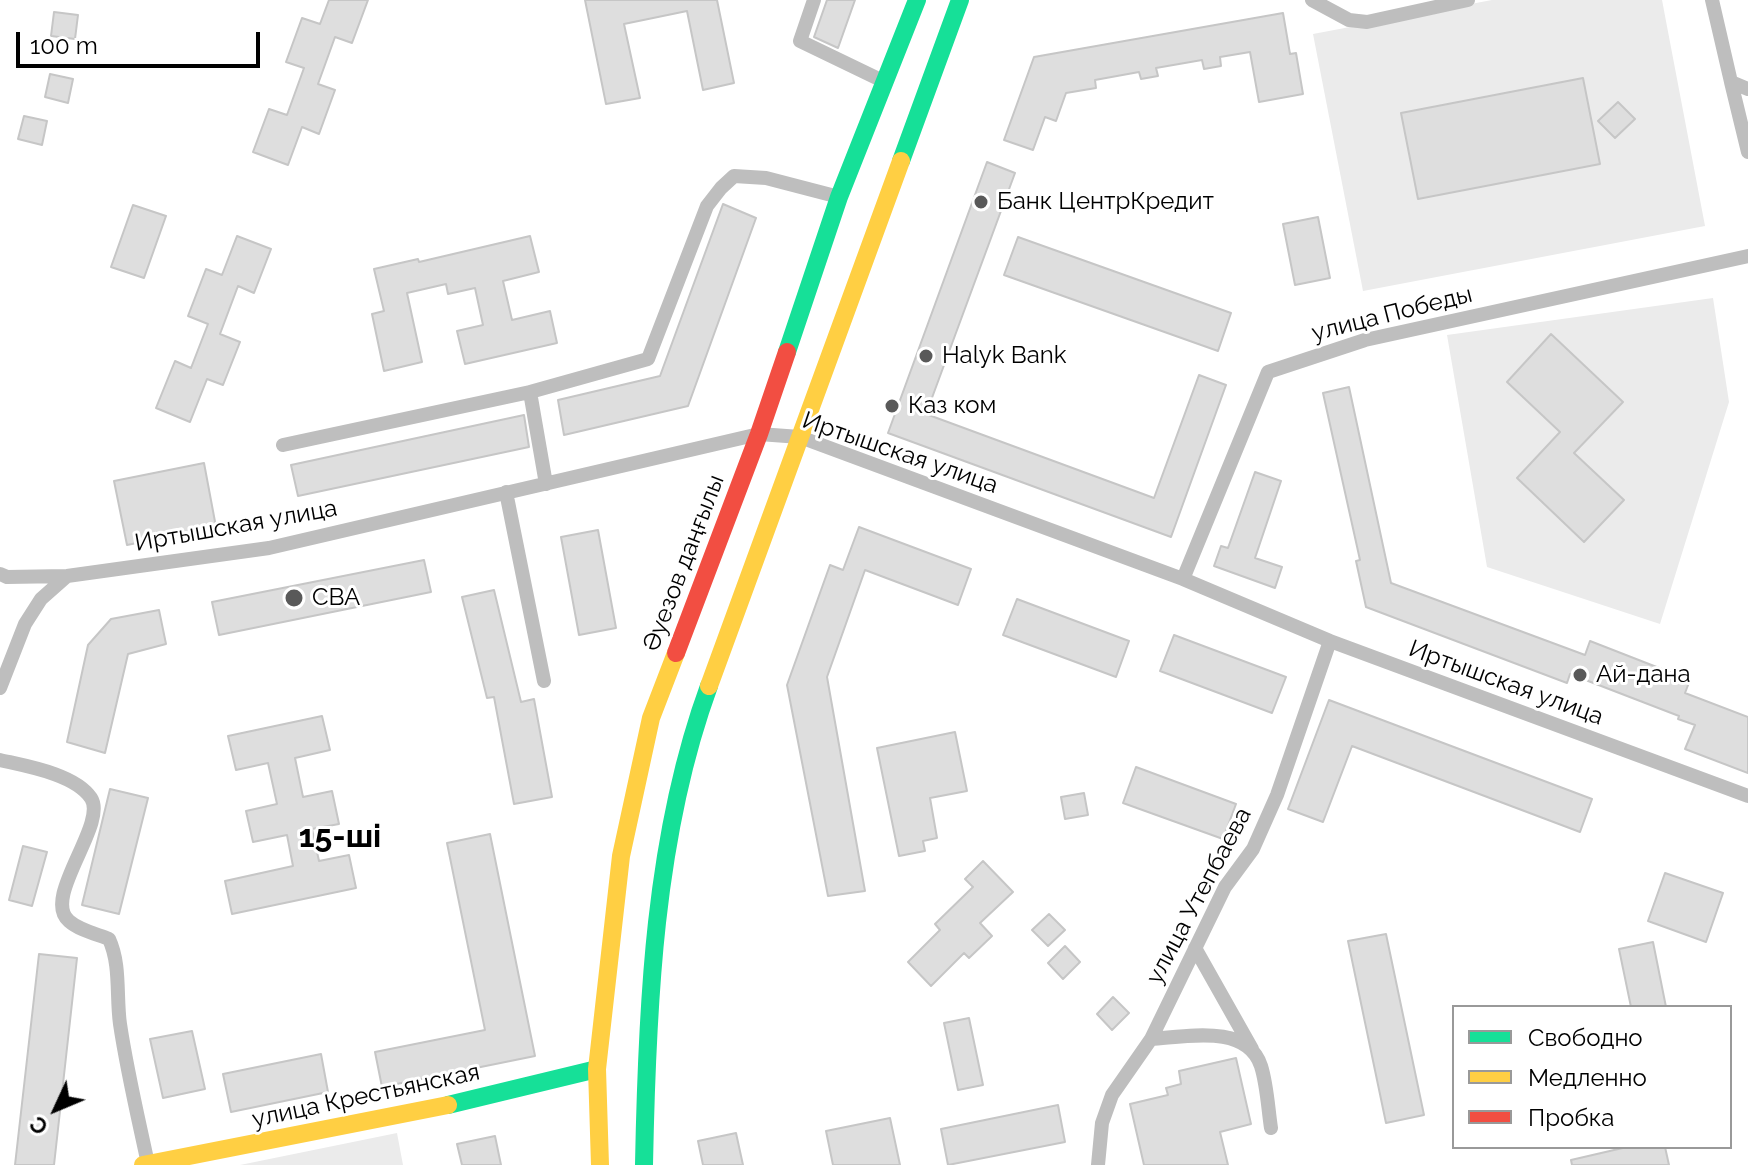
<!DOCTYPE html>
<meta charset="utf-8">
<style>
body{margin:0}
#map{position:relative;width:1748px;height:1165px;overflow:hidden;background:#fff;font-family:Raleway,sans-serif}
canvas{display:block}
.legend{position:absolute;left:1452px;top:1005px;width:280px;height:144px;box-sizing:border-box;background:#fff;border:2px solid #999;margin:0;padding:10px 14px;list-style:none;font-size:24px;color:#000}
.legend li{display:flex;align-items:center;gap:16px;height:40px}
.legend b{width:40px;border:2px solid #999}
.north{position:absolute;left:16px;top:1069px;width:80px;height:80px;-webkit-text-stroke:6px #fff;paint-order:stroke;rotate:226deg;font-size:22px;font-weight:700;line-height:32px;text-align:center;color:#000}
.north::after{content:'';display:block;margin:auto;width:28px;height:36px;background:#000;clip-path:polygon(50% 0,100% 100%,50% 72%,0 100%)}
.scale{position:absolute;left:16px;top:32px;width:244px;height:36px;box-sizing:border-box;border:4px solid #000;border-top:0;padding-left:10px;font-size:24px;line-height:28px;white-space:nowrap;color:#000;-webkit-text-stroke:6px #fff;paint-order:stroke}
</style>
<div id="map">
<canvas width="1748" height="1165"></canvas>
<ul class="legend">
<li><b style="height:10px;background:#16e098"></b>Свободно</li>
<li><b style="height:10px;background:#ffcf43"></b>Медленно</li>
<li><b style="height:10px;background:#f24e42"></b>Пробка</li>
</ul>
<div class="north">С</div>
<div class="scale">100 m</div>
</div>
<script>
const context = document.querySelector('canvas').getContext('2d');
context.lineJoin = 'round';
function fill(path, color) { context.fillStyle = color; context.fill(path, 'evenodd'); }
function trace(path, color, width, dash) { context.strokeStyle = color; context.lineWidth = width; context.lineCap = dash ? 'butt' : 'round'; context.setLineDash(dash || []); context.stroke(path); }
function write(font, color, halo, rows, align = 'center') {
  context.font = font + ' Raleway,sans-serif'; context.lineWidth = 6; context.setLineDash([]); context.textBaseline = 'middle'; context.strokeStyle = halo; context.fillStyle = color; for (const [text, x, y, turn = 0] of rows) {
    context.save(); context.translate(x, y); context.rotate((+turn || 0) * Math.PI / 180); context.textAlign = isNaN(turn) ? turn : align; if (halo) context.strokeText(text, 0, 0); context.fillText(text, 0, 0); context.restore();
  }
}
const green = new Path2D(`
 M1492 0H1662L1705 226 1363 291 1313 34Z
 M1713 298 1729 402 1660 624 1487 567 1447 335Z
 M397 1133 403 1165H240Z`);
const building = new Path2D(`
 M329 0H368L352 43 335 37 318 84 335 90 319 134 302 127 288 165 253 152 269 109 287 115 304 68 286 62 302 18 320 24Z
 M585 0H717L734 83 703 90 687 11 624 24 640 98 606 104Z
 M827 0H855L838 48 814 37Z
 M54 12 78 15 75 39 51 36Z
 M1283 13 1290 54 1296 53 1303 94 1259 102 1250 52 1220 57 1221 66 1204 69 1202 60 1156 68 1158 76 1141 79 1139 72 1095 80 1096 88 1066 93 1056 121 1045 117 1033 150 1004 140 1034 57Z
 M50 74 73 79 68 103 45 97Z
 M1583 78 1600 164 1418 199 1401 113Z
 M1618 102 1635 119 1615 138 1598 121Z
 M24 116 47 121 42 145 18 139Z
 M987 162 1015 173 926 414 1154 498 1199 375 1226 385 1171 537 888 433Z
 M723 204 756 218 688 406 564 435 558 400 660 376Z
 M133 205 166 216 144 278 111 267Z
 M1318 217 1330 278 1295 285 1283 224Z
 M237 236 271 249 254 293 238 286 220 334 240 342 223 385 207 379 190 422 156 408 175 361 191 368 208 324 188 316 206 269 222 275Z
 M530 236 539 272 503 281 512 320 550 311 557 343 465 364 457 331 483 325 475 288 448 294 446 284 407 293 422 362 384 371 372 314 384 311 374 269 418 259 419 262Z
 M1018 237 1231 313 1218 351 1004 275Z
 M1551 334 1623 402 1574 453 1624 500 1584 542 1517 478 1560 432 1507 382Z
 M1349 387 1391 583 1585 655 1590 641 1690 680 1685 693 1748 717V773L1685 749 1695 725 1678 719 1679 716 1570 674 1567 683 1366 607 1356 561 1360 560 1323 393Z
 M524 415 529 447 298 496 291 465Z
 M204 463 216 527 127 545 114 481Z
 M1255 472 1281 481 1255 558 1282 567 1275 588 1214 566 1221 546 1228 548Z
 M859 527 971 569 958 605 865 570 827 677 865 891 828 896 787 685 830 565 843 570Z
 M598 530 616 628 579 635 561 537Z
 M424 560 431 592 219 635 212 602Z
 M494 590 521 702 534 699 552 797 514 804 494 697 487 698 462 597Z
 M1017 599 1129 641 1116 677 1003 635Z
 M159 610 166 644 128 654 105 753 67 742 88 645 111 619Z
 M1174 635 1286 677 1272 713 1160 671Z
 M1329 700 1592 799 1580 832 1352 746 1323 822 1288 809Z
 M322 716 330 750 295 758 303 797 332 791 339 824 312 829 319 861 349 855 356 888 232 914 225 881 293 866 287 835 253 842 246 811 277 804 268 763 236 770 228 736Z
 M955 732 967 791 930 798 937 838 923 841 925 851 899 856 877 748Z
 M1136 767 1236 804 1223 839 1123 803Z
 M110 789 148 798 119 914 82 905Z
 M1084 793 1088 815 1065 819 1061 797Z
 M490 834 535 1056 382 1087 375 1052 485 1030 447 843Z
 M23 846 47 852 32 906 9 900Z
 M983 861 1013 892 980 923 992 936 969 958 964 953 931 986 908 962 940 930 935 924 973 887 965 879Z
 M1665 873 1723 893 1706 942 1648 921Z
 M1049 914 1065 930 1048 946 1032 930Z
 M1386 934 1424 1115 1386 1123 1348 941Z
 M1653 942 1666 1007H1631L1619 949Z
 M1065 946 1080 962 1063 979 1048 963Z
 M39 954 77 958 54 1165H15Z
 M1113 997 1129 1013 1112 1030 1097 1014Z
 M969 1018 983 1085 958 1090 944 1023Z
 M192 1031 205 1089 163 1098 150 1039Z
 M321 1054 328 1092 231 1112 223 1074Z
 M1236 1058 1251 1124 1220 1132 1228 1165H1144L1130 1104 1168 1095 1166 1088 1181 1084 1179 1071Z
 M1058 1105 1065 1142 948 1165 941 1129Z
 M890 1118 900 1165H833L826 1131Z
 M736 1133 743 1165H703L698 1141Z
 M495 1136 501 1165H462L457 1144Z
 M1627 1147H1665L1669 1165H1572L1571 1160Z`);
const street = new Path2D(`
 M814 0 800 41 885 82
 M1312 0 1349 20 1367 22 1468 0
 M1712 0 1731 82 1748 89
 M1731 82 1748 152
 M530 392 648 359 707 206 721 188 734 176 766 178 839 197
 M283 445 530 392 546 484
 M506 492 544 681
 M0 574 7 577 67 576 269 548 759 434 800 437 1183 579 1330 641 1748 796
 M1183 579 1268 372 1365 340 1748 256
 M0 688 25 624 41 599 67 576
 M0 760C26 766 75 774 91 798 108 824 41 898 69 921 79 930 96 934 109 939 121 965 116 996 120 1024 127 1071 138 1117 148 1164
 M1195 948 1252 1049
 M1151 1039C1185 1037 1247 1023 1261 1066 1267 1085 1268 1108 1271 1128
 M1098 1165 1102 1123 1112 1095 1151 1039 1225 887 1253 849 1277 795 1330 641`);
const fast = new Path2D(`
 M901 161 960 0
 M787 352 839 197 917 0
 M448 1105 597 1069
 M644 1165C647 1007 654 836 709 686`);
const slow = new Path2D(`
 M709 686 901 161
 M143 1165 448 1105
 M600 1165 597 1069 621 856 651 718 676 653`);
const jam = new Path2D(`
 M676 653 759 434 787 352`);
const markers = [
 [981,202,8,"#595959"],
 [926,356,8,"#595959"],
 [892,406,8,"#595959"],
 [294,598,10,"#595959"],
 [1580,675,8,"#595959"]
];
const poiNames = [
 ["Банк ЦентрКредит",997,202],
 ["Halyk Bank",942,356],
 ["Каз ком",908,406],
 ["СВА",312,598],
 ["Ай-дана",1596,675]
];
const streetNames = [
 ["улица Победы",1392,314,-14],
 ["Иртышская улица",900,453,19],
 ["Иртышская улица",236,526,-10],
 ["Әуезов даңғылы",684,563,-69],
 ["Иртышская улица",1506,683,20],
 ["улица Утепбаева",1199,896,-62],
 ["улица Крестьянская",366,1096,-12]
];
const districtNames = [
 ["15-ші",340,837]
];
fill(green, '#ebebeb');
fill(building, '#dedede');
trace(building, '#c6c6c6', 2);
trace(street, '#bebebe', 14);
trace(fast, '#16e098', 18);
trace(slow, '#ffcf43', 18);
trace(jam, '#f24e42', 18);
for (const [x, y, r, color] of markers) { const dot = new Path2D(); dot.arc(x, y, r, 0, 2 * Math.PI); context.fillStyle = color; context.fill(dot); trace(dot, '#fff', 3); }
write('24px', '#000', '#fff', poiNames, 'left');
write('24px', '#000', '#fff', streetNames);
write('bold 32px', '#000', '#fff', districtNames);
</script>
